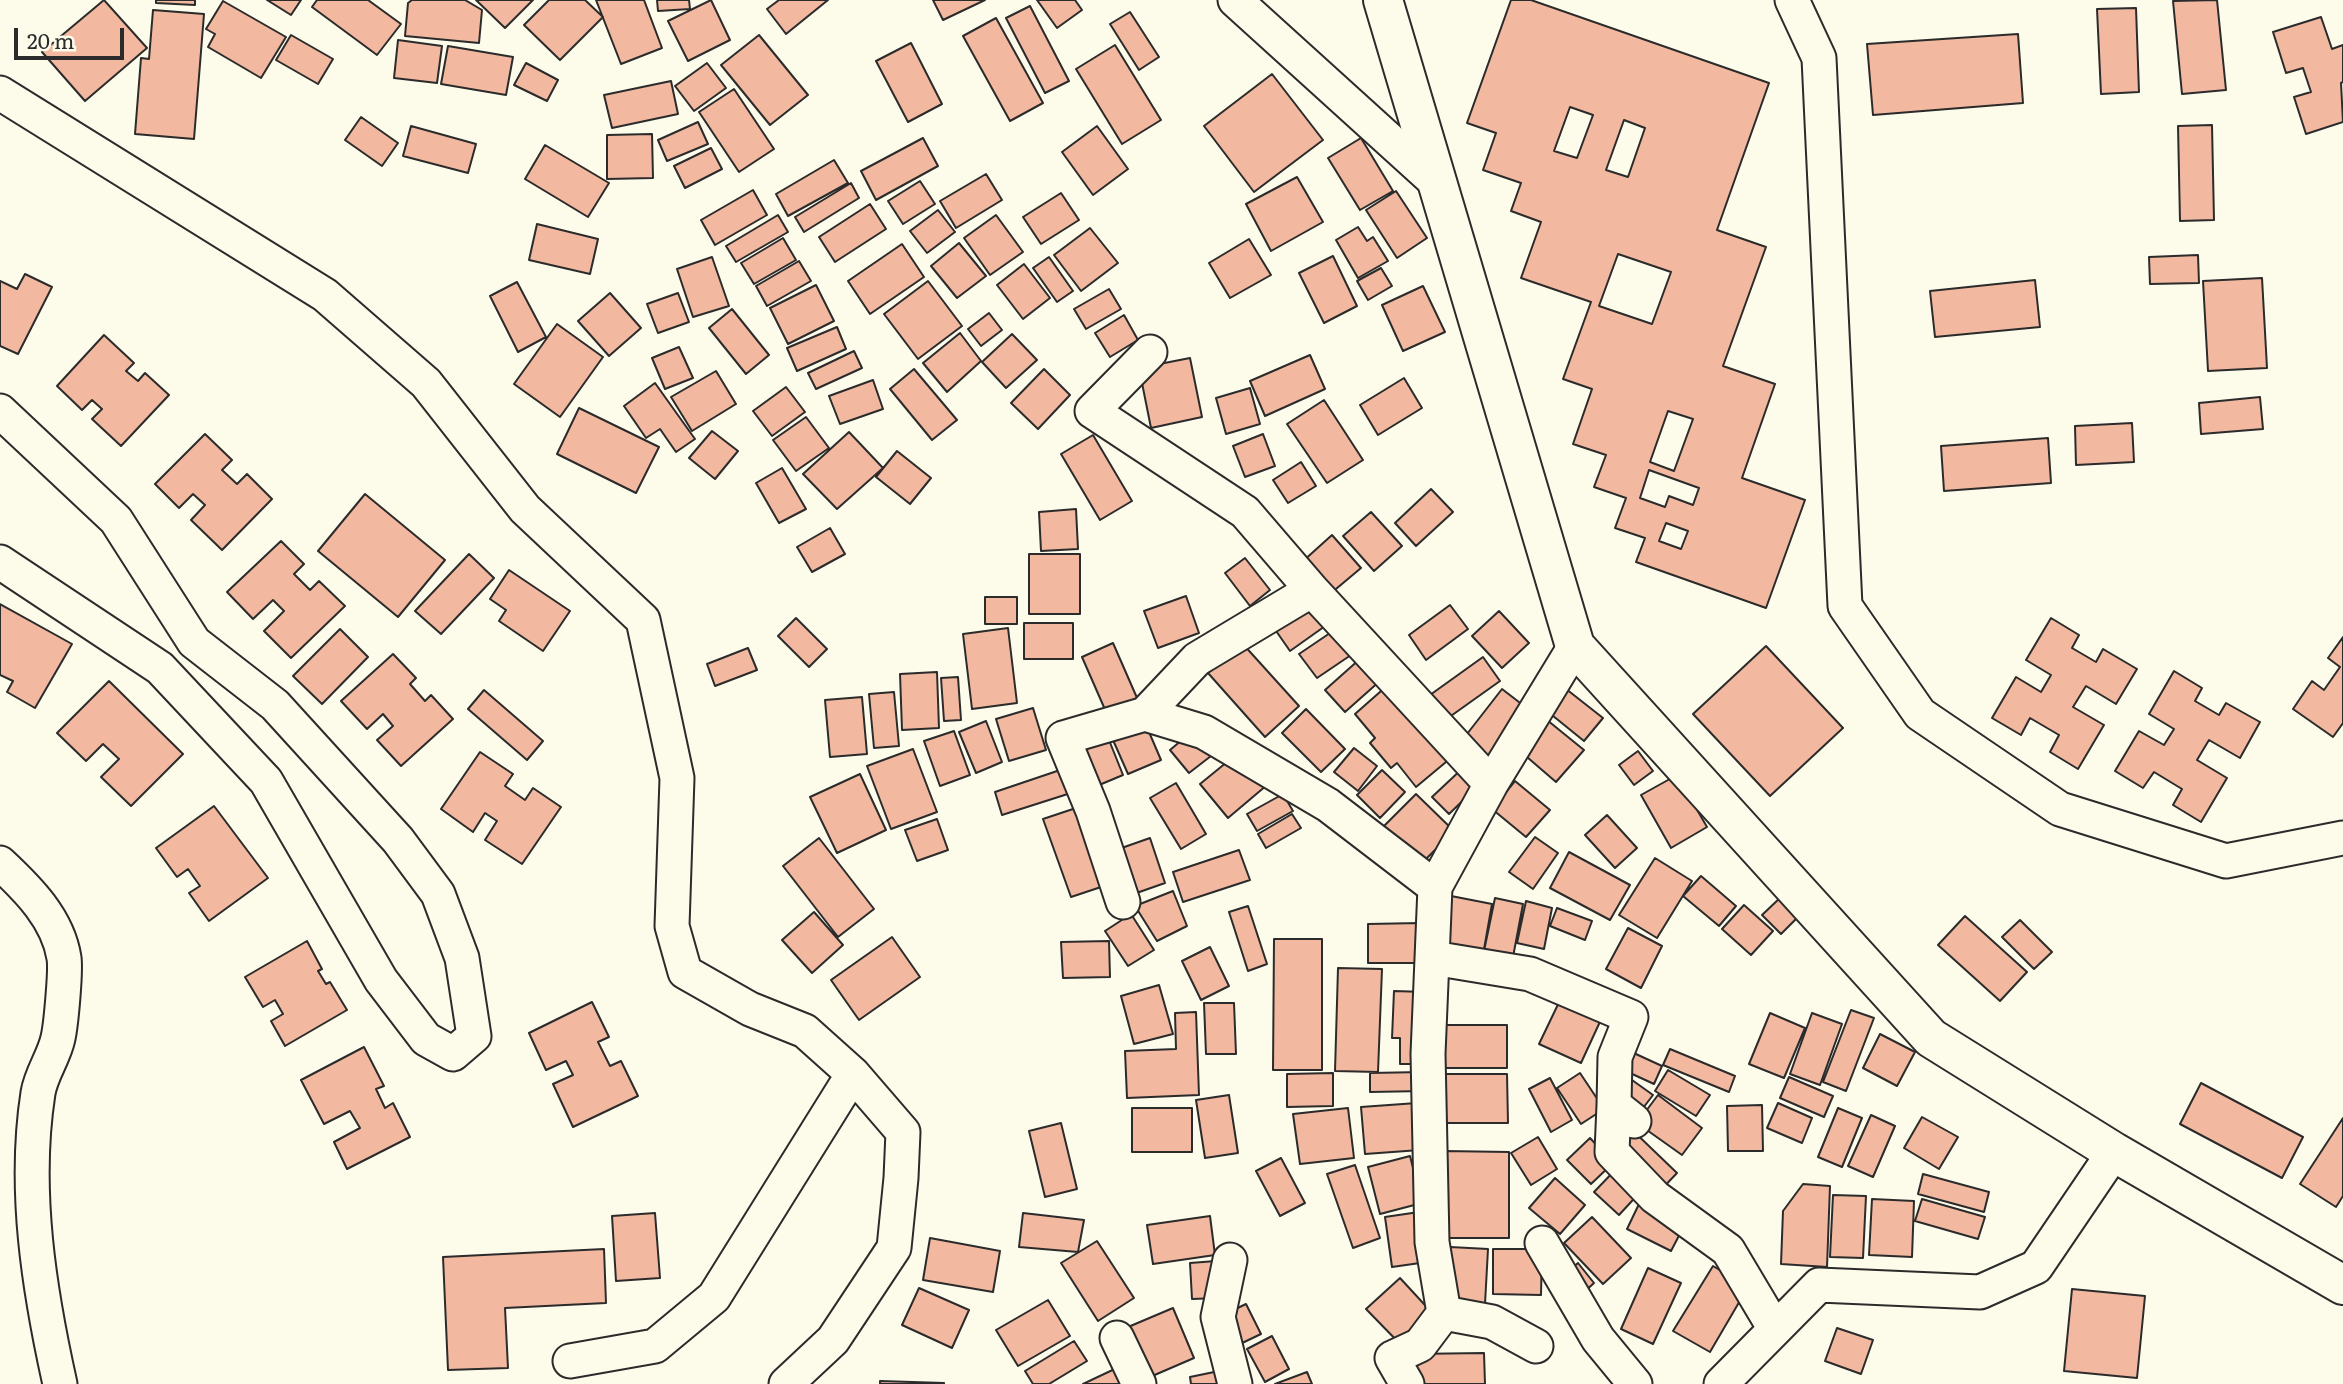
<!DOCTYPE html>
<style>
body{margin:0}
#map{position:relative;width:2343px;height:1384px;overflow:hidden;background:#fdfbea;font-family:Literata,serif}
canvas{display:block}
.scale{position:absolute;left:14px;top:28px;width:110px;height:32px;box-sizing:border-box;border:4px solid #2b2b2b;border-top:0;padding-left:9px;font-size:21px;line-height:24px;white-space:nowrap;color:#2b2b2b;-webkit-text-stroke:5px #fdfbea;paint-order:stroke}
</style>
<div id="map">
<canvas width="2343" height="1384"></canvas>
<div class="scale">20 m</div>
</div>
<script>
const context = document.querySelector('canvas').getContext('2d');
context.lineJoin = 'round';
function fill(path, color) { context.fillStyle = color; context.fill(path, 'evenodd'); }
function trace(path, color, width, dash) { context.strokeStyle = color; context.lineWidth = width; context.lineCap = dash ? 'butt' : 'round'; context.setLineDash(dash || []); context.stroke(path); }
const building = new Path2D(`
 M104 0 147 48 85 101 42 52Z
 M156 0H195V5L156 3Z
 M267 0H301L291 15Z
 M317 0H368L401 24 377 55 312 7Z
 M412 0H465L482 10 479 43 405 36 408 3Z
 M476 0H533L505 28Z
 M549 0H585L603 17 560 60 524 25Z
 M596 0H644L662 48 621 64Z
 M657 0H689L690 9 658 11Z
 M711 0 730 40 688 61 668 21Z
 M779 0H828L786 34 767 9Z
 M933 0H985L943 20Z
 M1037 0H1075L1082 10 1057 28Z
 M1511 0H1531L1769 83 1717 230 1766 247 1723 366 1775 384 1742 478 1805 500 1766 608 1636 562 1645 538 1615 528 1626 498 1594 487 1606 455 1573 444 1592 389 1563 379 1591 302 1521 278 1541 222 1511 211 1521 183 1483 170 1496 133 1467 123ZM1570 107 1593 115 1577 158 1554 151ZM1624 120 1645 128 1628 177 1606 170ZM1618 254 1671 272 1652 324 1599 306ZM1668 411 1693 419 1674 471 1650 462ZM1649 470 1699 488 1693 505 1669 496 1665 507 1640 498ZM1666 523 1688 531 1681 549 1659 541Z
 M2217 0 2226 90 2182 94 2173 1Z
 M223 1 286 37 261 78 208 47 215 34 206 29Z
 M1030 6 1069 81 1045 93 1006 18Z
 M2136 8 2139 92 2101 94 2097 9Z
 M153 10 204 14 194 139 135 134 141 58 149 59Z
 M1130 12 1159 57 1139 70 1110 24Z
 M2321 17 2332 49 2343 45V82L2341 83 2343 122 2306 134 2294 97 2311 92 2303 68 2286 73 2273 32Z
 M996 18 1043 103 1010 121 963 36Z
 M2018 34 2023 103 1873 115 1867 44Z
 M291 35 333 59 318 84 276 60Z
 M759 35 808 95 770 125 721 65Z
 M398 40 442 46 437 83 394 78Z
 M911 43 942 104 908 122 876 61Z
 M1115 45 1161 120 1122 144 1076 69Z
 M448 46 513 57 506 95 441 84Z
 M526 63 558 80 547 101 514 85Z
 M707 63 726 88 694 111 675 86Z
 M1272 74 1323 140 1254 192 1204 126Z
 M671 81 678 114 612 128 604 95Z
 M734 89 774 149 739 172 699 112Z
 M361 117 398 143 382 166 345 140Z
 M698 122 708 144 667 161 658 140Z
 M2212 125 2214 220 2180 221 2178 126Z
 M411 126 476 144 468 173 403 156Z
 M1097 126 1128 169 1093 195 1062 152Z
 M652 134 653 178 607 179V135Z
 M923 138 938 166 876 200 861 171Z
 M1361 138 1393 191 1360 210 1328 158Z
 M545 145 609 183 588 217 525 179Z
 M711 148 722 169 685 188 674 166Z
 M834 160 848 183 788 216 776 194Z
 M986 174 1002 200 956 228 940 201Z
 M1297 177 1323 222 1271 251 1246 204Z
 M920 181 935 204 903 224 888 201Z
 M851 183 859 198 804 232 795 217Z
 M753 190 767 215 715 245 701 220Z
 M1396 191 1427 238 1397 258 1366 210Z
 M1061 193 1079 220 1041 244 1023 217Z
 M870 204 886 229 835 262 819 237Z
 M938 210 955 232 927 253 910 231Z
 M778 215 788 232 736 262 726 246Z
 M996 215 1023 252 990 275 964 238Z
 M537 224 598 239 590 274 529 260Z
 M1358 227 1367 241 1373 237 1388 261 1358 278 1336 240Z
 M1090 228 1118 263 1081 291 1054 255Z
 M783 238 796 260 754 284 741 263Z
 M1249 239 1271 275 1230 298 1209 263Z
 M959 243 986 276 957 298 931 266Z
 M902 244 924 277 870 314 848 281Z
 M2198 255 2199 283 2150 284 2149 257Z
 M1333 256 1357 306 1324 323 1299 273Z
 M712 257 729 306 693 317 677 269Z
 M1049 257 1073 291 1057 302 1033 268Z
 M799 261 811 281 767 306 756 286Z
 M1024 264 1050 298 1023 319 997 285Z
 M1381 268 1392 286 1368 300 1357 281Z
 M25 274 52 287 18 354 0 346V281L17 289Z
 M2262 278 2267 368 2208 371 2203 281Z
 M2035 280 2040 327 1935 337 1930 291Z
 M928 281 962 326 918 359 884 314Z
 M517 282 546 337 518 352 490 296Z
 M816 285 834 321 788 344 770 308Z
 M1423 286 1445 332 1403 351 1382 305Z
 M1109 289 1121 309 1086 329 1074 309Z
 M610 293 641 328 609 356 578 321Z
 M678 293 689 322 658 333 647 304Z
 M732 309 769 355 746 374 709 328Z
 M989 313 1002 330 981 346 968 329Z
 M1124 315 1138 340 1110 357 1095 333Z
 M557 324 603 357 560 417 514 384Z
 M837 327 846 349 797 371 787 348Z
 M960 333 981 361 947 392 923 363Z
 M1012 334 1037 360 1006 388 982 362Z
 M104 335 134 363 126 371 138 381 145 373 169 395 121 446 92 419 102 409 92 400 82 410 57 386Z
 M679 347 693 378 665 389 652 358Z
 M854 351 862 368 816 389 808 373Z
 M1310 355 1325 389 1265 416 1250 381Z
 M1190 358 1202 417 1151 428 1139 368Z
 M914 369 957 420 932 440 890 389Z
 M1044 369 1070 395 1038 429 1011 403Z
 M716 371 736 404 692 431 671 397Z
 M1404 378 1422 408 1378 435 1360 405Z
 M873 380 883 409 840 424 829 396Z
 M655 383 695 439 676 452 660 429 646 438 624 406Z
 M786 387 805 412 772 436 753 411Z
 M1250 388 1260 424 1226 434 1216 398Z
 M2260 397 2263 429 2201 434 2199 403Z
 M1324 400 1363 460 1327 483 1287 424Z
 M579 408 659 447 636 493 557 454Z
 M806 417 829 448 796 471 773 440Z
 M2132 423 2134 462 2076 465 2075 426Z
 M712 431 738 451 715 479 689 458Z
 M849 432 883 468 837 509 803 474Z
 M205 434 232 460 222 470 237 484 247 474 272 499 222 550 191 520 205 505 193 494 179 508 155 484Z
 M1263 434 1275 466 1245 477 1233 446Z
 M1093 435 1132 501 1100 520 1061 454Z
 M2048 438 2051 483 1944 491 1941 446Z
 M897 451 931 478 910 504 876 477Z
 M1301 462 1316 486 1288 503 1273 480Z
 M782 468 806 509 779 523 756 483Z
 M1431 489 1453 512 1416 546 1395 523Z
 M365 494 445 560 398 617 318 551Z
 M1076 509 1078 549 1041 551 1039 512Z
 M1371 512 1402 546 1374 571 1343 536Z
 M830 528 845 554 812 572 797 547Z
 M1332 535 1361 568 1330 594 1302 562Z
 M281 541 304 564 294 574 310 590 319 581 345 606 291 658 264 631 284 611 273 600 253 619 227 592Z
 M469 554 494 578 441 634 415 611Z
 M1029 554H1080V614H1029Z
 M1245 558 1270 590 1250 606 1225 573Z
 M509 570 570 611 543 651 499 621 506 610 490 599Z
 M1186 596 1199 633 1158 648 1144 611Z
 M985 597H1017V624H985Z
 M1312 601 1328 624 1290 651 1274 628Z
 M0 604 72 644 35 708 7 692 13 681 0 675Z
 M1450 605 1468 629 1426 660 1409 635Z
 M1499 611 1529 643 1502 668 1472 636Z
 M796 618 827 649 809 667 778 636Z
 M2051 618 2079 635 2072 648 2096 662 2103 649 2137 669 2116 704 2086 686 2073 707 2104 725 2078 769 2050 752 2059 735 2030 718 2021 735 1992 718 2016 677 2041 692 2051 675 2026 660Z
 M1024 623H1073V659H1024Z
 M1008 628 1017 703 972 709 963 634Z
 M340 629 368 657 322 704 293 676Z
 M1333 631 1351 655 1317 678 1299 654Z
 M2343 637V723L2333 737 2293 709 2312 681 2324 690 2340 667 2328 658Z
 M1113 643 1141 707 1110 721 1082 657Z
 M1242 643 1299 706 1265 737 1208 673Z
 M1766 646 1843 728 1770 796 1693 714Z
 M748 648 757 670 715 686 707 664Z
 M393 654 416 678 410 684 425 701 431 695 453 719 401 766 377 740 393 726 383 714 367 729 341 701Z
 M1483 657 1500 681 1441 723 1423 700Z
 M1361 658 1381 680 1345 712 1325 690Z
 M2174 671 2202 688 2195 701 2219 715 2226 703 2260 722 2240 758 2209 740 2197 760 2227 778 2201 822 2173 805 2182 789 2154 772 2143 788 2115 771 2139 731 2164 745 2174 729 2149 714Z
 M937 672 939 728 902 730 900 674Z
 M958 677 961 720 944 721 941 678Z
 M109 681 183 754 131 806 101 777 119 759 103 744 86 761 57 733Z
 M1389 684 1452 757 1416 787 1397 763 1391 768 1370 743 1375 738 1355 714Z
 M1561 685 1603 718 1584 741 1542 707Z
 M1502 689 1528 709 1486 763 1460 743Z
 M484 690 543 741 527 760 468 709Z
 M894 692 899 746 874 748 869 694Z
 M862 697 867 754 830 757 825 700Z
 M1033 708 1046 750 1009 761 996 719Z
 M1306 709 1345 749 1321 772 1282 733Z
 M1547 720 1584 750 1556 782 1520 751Z
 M986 721 1002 762 976 773 959 732Z
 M1146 725 1161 760 1128 774 1113 740Z
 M954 731 970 775 940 786 924 741Z
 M1189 734 1220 749 1189 773 1170 750Z
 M1109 740 1123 775 1092 788 1078 752Z
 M1354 748 1377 766 1358 791 1334 772Z
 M913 749 937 812 891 829 867 766Z
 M1638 751 1653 771 1634 785 1619 765Z
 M480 752 513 774 505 786 525 800 533 788 561 807 522 864 485 840 497 821 485 813 473 832 441 809Z
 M1227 762 1267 785 1228 818 1200 784Z
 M1465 766 1481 783 1449 814 1432 797Z
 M1066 768 1074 792 1002 815 995 792Z
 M1382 770 1405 792 1380 818 1357 795Z
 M860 774 886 830 837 853 810 797Z
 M1677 775 1707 827 1671 848 1641 795Z
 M1515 781 1550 810 1526 837 1492 809Z
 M1176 783 1206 834 1181 849 1150 798Z
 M1283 794 1293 811 1257 831 1247 814Z
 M1416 794 1454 831 1422 863 1384 826Z
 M1085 805 1113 883 1071 897 1043 819Z
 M214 806 268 878 209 921 189 893 200 886 188 869 177 877 156 848Z
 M1292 814 1301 828 1266 848 1258 834Z
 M1607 815 1637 848 1615 868 1585 835Z
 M937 819 948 850 917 861 905 830Z
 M1535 837 1558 853 1533 889 1509 872Z
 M819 838 874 909 838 937 783 866Z
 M1150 838 1165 883 1128 896 1113 851Z
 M1239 850 1250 880 1183 902 1173 872Z
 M1569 852 1630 885 1610 920 1550 888Z
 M1655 858 1692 881 1657 938 1619 915Z
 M1701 876 1736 906 1719 926 1683 896Z
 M1173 891 1187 926 1157 941 1135 906Z
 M1446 895 1492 904 1483 955 1437 946Z
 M1781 897 1799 916 1781 934 1762 915Z
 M1495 898 1523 904 1513 957 1484 951Z
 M1526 901 1552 908 1544 949 1517 943Z
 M1744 905 1773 931 1751 955 1722 929Z
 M1248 906 1267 964 1248 971 1229 912Z
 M1557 908 1592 921 1585 940 1550 926Z
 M814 912 843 945 812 973 782 940Z
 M1131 914 1154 950 1128 966 1105 931Z
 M1965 916 2027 972 2000 1001 1938 945Z
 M2020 920 2052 952 2034 969 2002 937Z
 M1420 923V963H1368V924Z
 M1628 928 1662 946 1641 988 1606 969Z
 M892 937 920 977 859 1020 831 980Z
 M1274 939H1322V1070H1273Z
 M307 941 322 969 318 971 326 984 330 982 347 1010 285 1046 271 1021 283 1014 275 1000 263 1007 245 977Z
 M1109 941 1110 977 1063 978 1061 942Z
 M1210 947 1229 986 1201 1000 1182 961Z
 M1338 968 1382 969 1378 1072 1335 1071Z
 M1159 985 1173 1034 1134 1044 1121 996Z
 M1394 991 1425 992 1417 1064H1400V1038H1392Z
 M1563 994 1604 1013 1581 1063 1539 1044Z
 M592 1002 609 1037 598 1042 610 1066 621 1061 638 1096 573 1127 553 1084 573 1075 566 1061 546 1070 529 1033Z
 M1204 1003H1234L1236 1054H1206Z
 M1851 1010 1874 1018 1846 1091 1823 1082Z
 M1196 1012 1199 1095 1127 1098 1125 1051 1176 1049 1175 1013Z
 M1770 1013 1805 1028 1784 1078 1749 1064Z
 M1812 1013 1842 1024 1820 1085 1790 1074Z
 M1435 1025H1507V1068H1435Z
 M1880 1034 1915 1052 1897 1086 1863 1068Z
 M364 1047 384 1086 376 1089 385 1108 393 1103 410 1137 347 1169 334 1142 360 1128 350 1111 324 1124 301 1080Z
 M1625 1049 1662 1066 1654 1084 1617 1067Z
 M1670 1049 1735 1076 1729 1092 1663 1065Z
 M1668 1070 1710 1095 1696 1116 1655 1091Z
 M1423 1072V1091L1370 1092V1073Z
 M1333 1073V1106L1287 1107V1074Z
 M1580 1073 1604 1109 1581 1124 1557 1088Z
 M1435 1074H1507L1508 1123H1435Z
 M1625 1075 1653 1095 1637 1116 1616 1087Z
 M1789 1077 1833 1096 1824 1117 1780 1098Z
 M1550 1078 1572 1120 1551 1132 1529 1089Z
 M2201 1083 2303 1137 2282 1178 2180 1124Z
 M1229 1095 1238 1153 1205 1158 1196 1100Z
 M1658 1095 1702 1128 1682 1155 1637 1123Z
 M1417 1103 1420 1150 1365 1154 1361 1107Z
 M1778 1103 1812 1118 1802 1143 1767 1128Z
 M1762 1105 1763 1151H1728L1727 1106Z
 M1132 1108H1192V1152H1132Z
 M1348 1108 1354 1158 1300 1164 1293 1114Z
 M1838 1108 1862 1118 1842 1167 1818 1157Z
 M1871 1115 1895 1126 1873 1177 1848 1166Z
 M1922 1117 1958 1137 1939 1169 1904 1148Z
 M2343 1118V1196L2336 1207 2300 1184Z
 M1061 1123 1077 1189 1045 1197 1029 1131Z
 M1625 1123 1677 1173 1658 1193 1613 1141Z
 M1538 1137 1557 1169 1531 1185 1511 1153Z
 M1590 1138 1613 1163 1591 1184 1567 1160Z
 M1444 1151 1509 1152V1238H1443Z
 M1410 1156 1422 1203 1380 1214 1368 1167Z
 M1281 1158 1305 1203 1280 1216 1256 1171Z
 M1355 1165 1380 1238 1353 1248 1327 1174Z
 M1618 1167 1643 1189 1619 1215 1594 1192Z
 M1923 1174 1989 1192 1984 1212 1918 1194Z
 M1555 1178 1585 1205 1560 1234 1529 1208Z
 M1803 1184 1830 1186 1827 1267 1781 1264 1783 1211Z
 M1833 1195 1866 1196 1863 1258 1830 1257Z
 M1872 1199 1914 1201 1912 1257 1869 1255Z
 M1922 1199 1985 1217 1978 1239 1915 1221Z
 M1639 1204 1684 1226 1671 1251 1627 1229Z
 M1419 1212 1427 1262 1392 1267 1385 1217Z
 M655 1213 660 1278 616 1281 612 1216Z
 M1023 1213 1084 1220 1078 1252 1019 1247Z
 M1210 1216 1215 1255 1153 1264 1147 1225Z
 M1592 1217 1631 1258 1603 1284 1564 1243Z
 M930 1238 1000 1251 993 1292 923 1280Z
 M1097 1241 1134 1298 1098 1321 1061 1263Z
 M1450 1247 1488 1249 1485 1304 1447 1301Z
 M604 1249 606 1303 505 1308 508 1368 448 1370 443 1257Z
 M1493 1249H1542L1541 1295 1493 1294Z
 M1216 1261 1219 1298 1192 1299 1190 1263Z
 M1578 1263 1594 1283 1582 1294 1565 1274Z
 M1713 1266 1748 1287 1710 1352 1673 1331Z
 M1648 1268 1681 1283 1653 1344 1621 1329Z
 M1400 1278 1435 1316 1403 1347 1366 1309Z
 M919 1288 969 1310 952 1348 902 1325Z
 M2072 1289 2145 1296 2137 1378 2064 1371Z
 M1048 1300 1070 1336 1018 1366 996 1330Z
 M1246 1304 1261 1334 1238 1345 1223 1315Z
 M1173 1308 1194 1358 1143 1380 1121 1330Z
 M1837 1328 1873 1340 1861 1374 1825 1361Z
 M1272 1336 1289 1369 1265 1382 1247 1349Z
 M1074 1341 1087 1361 1049 1384H1033L1025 1371Z
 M1484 1353 1485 1384H1413L1412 1354Z
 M1121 1366 1129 1384H1083Z
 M1219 1371 1222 1384H1191L1190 1377Z
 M1307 1372 1312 1384H1275Z
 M880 1381 944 1383V1384H880Z`);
const street = new Path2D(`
 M1235 0 1438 184
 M1792 0 1819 58 1845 606 1920 714 2060 809 2226 861 2343 838
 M0 93 325 295 426 383 525 509 643 620 677 778 672 926 685 972 750 1009 805 1031 853 1074 903 1132 901 1178 894 1248 833 1340 786 1384
 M1150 352 1092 411 1245 512 1312 590 1491 784
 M0 411 116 520 194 642 275 705 398 840 438 894 462 958 474 1036 453 1054 426 1039 381 980 266 781 160 668 0 562
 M1145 714 1197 659 1312 590
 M0 863C28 889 58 919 64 958 66 970 61 1025 58 1038 54 1057 41 1074 38 1093 23 1189 39 1290 60 1384
 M1123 902 1093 811 1063 738 1145 714 1204 732 1328 805 1435 887 1491 784 1575 646
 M1433 958 1530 974 1631 1017 1615 1057 1614 1105 1634 1121
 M1614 1105 1612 1152 1655 1197 1728 1250 1775 1329
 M1542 1243 1598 1339 1635 1384
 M1230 1260 1218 1317 1235 1384
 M1444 1313 1492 1322 1536 1346
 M1117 1338 1139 1384
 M570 1361 655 1346 714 1297 853 1074
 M1407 1384 1392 1358 1420 1345 1444 1313 1432 1242 1428 1054 1435 887
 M1721 1384 1819 1285 1980 1292 2036 1267 2114 1152`);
const secondary = new Path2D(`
 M1383 0 1575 646 1931 1038 2114 1152 2343 1285`);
fill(building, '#f2b8a0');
trace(building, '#2b2b2b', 2);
trace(street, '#2b2b2b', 37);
trace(secondary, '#2b2b2b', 42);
trace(street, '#fdfbea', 33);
trace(secondary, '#fdfbea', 38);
</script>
